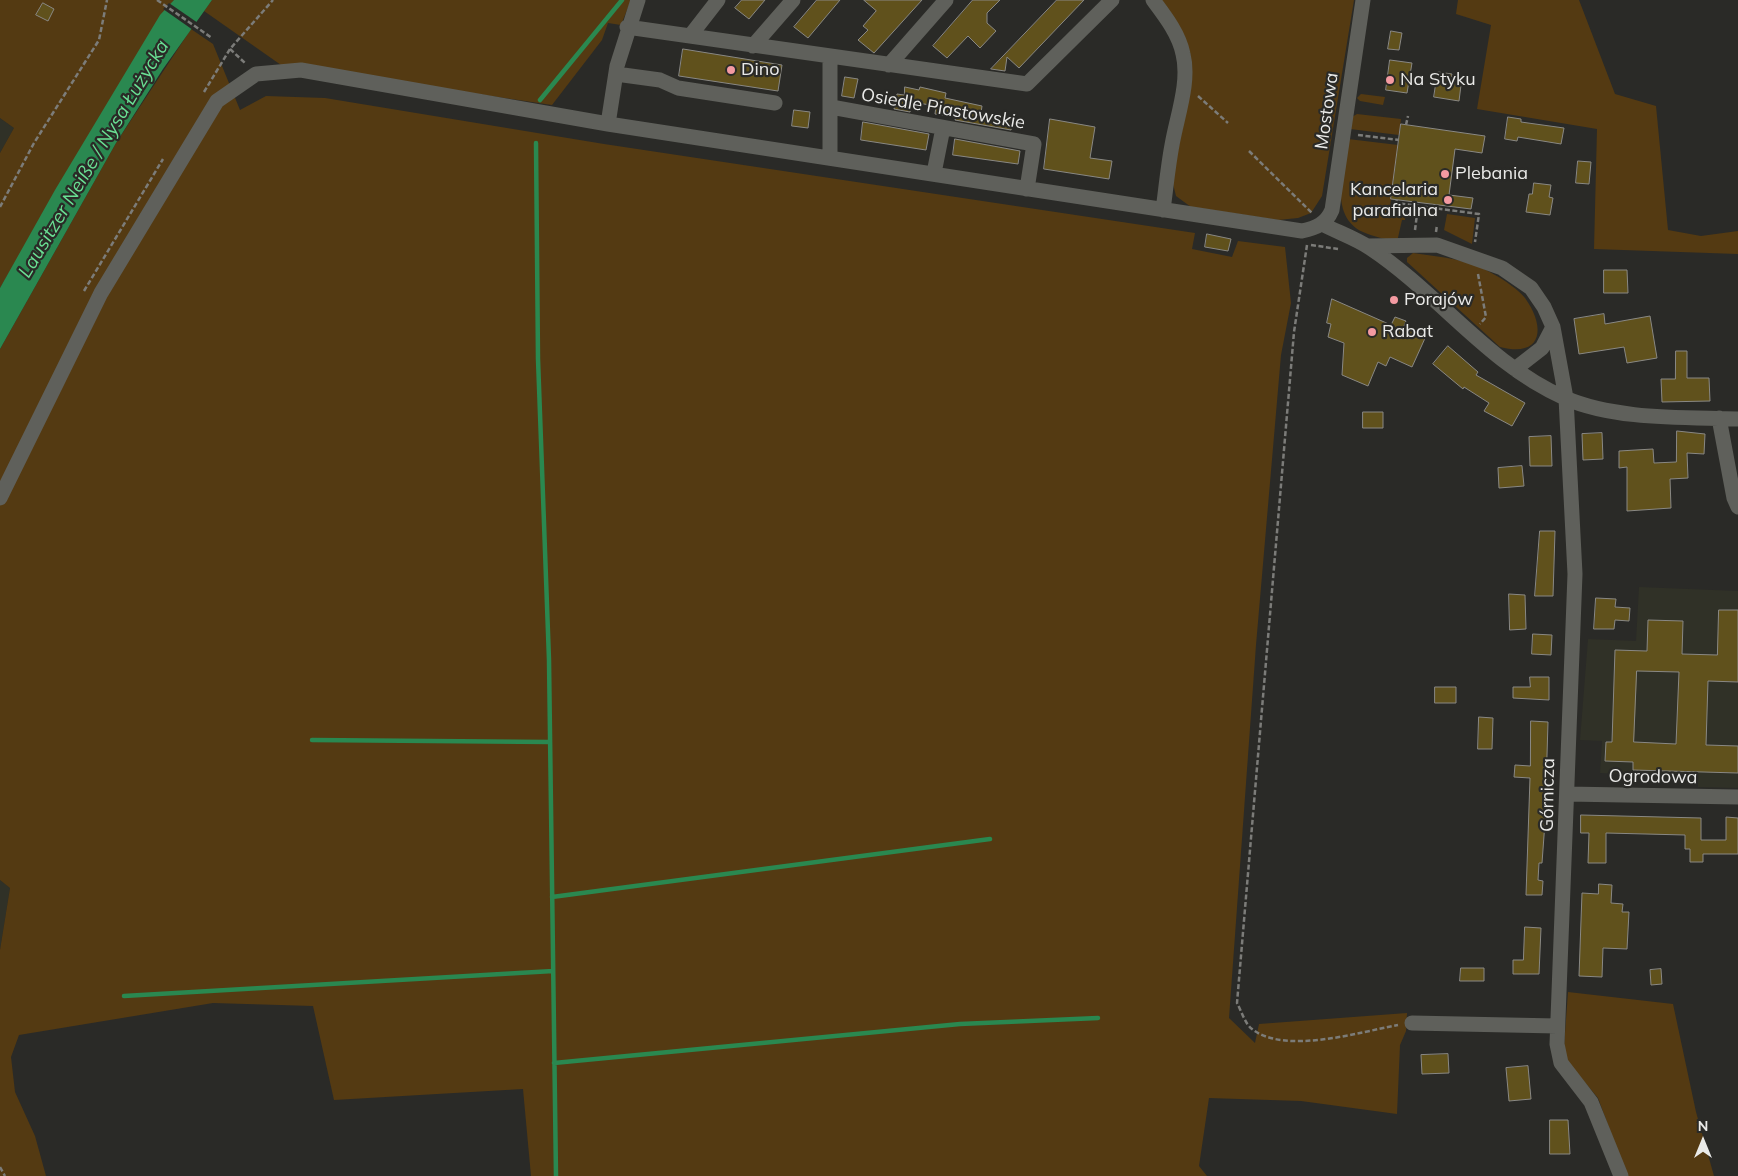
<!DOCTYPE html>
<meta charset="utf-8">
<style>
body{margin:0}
#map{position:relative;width:1738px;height:1176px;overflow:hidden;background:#2a2a27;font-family:Mulish,sans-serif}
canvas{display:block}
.north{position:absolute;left:1678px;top:1116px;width:50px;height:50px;-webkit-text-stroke:4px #2a2a27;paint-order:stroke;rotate:0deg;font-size:14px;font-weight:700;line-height:20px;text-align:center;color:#eaeae8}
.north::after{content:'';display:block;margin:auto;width:18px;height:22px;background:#eaeae8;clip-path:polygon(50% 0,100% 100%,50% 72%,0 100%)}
</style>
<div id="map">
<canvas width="1738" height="1176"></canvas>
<div class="north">N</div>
</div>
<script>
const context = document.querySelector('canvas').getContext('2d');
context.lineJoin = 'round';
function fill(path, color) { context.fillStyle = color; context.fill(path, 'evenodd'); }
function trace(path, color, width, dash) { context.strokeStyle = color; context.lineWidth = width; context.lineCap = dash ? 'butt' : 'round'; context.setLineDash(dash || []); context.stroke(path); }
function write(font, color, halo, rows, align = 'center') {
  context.font = font + ' Mulish,sans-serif'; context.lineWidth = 4.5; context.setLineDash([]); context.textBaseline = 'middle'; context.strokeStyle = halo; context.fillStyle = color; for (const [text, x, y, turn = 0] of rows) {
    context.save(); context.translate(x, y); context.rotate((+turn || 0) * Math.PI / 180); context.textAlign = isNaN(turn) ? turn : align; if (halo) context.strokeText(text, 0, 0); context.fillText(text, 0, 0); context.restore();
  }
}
const built = new Path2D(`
 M0 118 14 128 0 153Z
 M1639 587 1738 591V788L1698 787V778L1600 773 1602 741 1580 740 1588 639 1636 641Z
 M0 880 10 888 0 950Z`);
const green = new Path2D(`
 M0 0H174L0 288V153L14 128 0 118Z
 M212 0H631L621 25 608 23 602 40 552 105 281 65 204 11Z
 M1161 0H1354L1322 196 1311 213 1298 218 1278 220 1191 207 1176 196 1172 180C1177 153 1197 72 1189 50 1183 32 1171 16 1161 0Z
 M1458 0H1579L1615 94 1656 106 1668 230 1701 236 1738 231V254L1594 249 1597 129 1477 109 1491 25 1456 14Z
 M191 29 213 44 240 110 266 96 325 98 604 144 1195 233 1192 249 1232 257 1238 241 1285 247 1291 303 1281 355 1256 645 1229 1018 1255 1043 1259 1024 1407 1013 1406 1031 1400 1045 1397 1114 1301 1101 1209 1098 1199 1166 1207 1176H531L523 1089 334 1100 313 1006 213 1003 19 1035 11 1057 15 1092 35 1136 46 1176H0V950L10 888 0 880V349L116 143Z
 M1361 94 1385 97 1383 105 1360 101 1357 98Z
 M1357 114 1401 119 1399 135 1350 129 1352 117Z
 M1348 139 1398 145 1390 207 1406 209 1405 220H1402L1397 242C1386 239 1374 237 1363 232 1328 216 1344 168 1348 139Z
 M1447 214 1475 218 1472 244 1444 230Z
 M1413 253C1441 257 1470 259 1495 275 1504 280 1519 290 1525 298 1546 327 1543 358 1500 347L1407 262V258Z
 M1568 992 1673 1004 1696 1112 1714 1176H1627L1598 1098 1567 1061 1564 1047Z`);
const water = new Path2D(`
 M174 0H212L163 69 116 143 0 349V288L55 190 160 15Z`);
const pier = new Path2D(`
 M169 3 198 23 193 30 163 9Z`);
const stream = new Path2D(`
 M540 100 622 0
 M536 143 538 359 549 660 556 1176
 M312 740 550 742
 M552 897 990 839
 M124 996 553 971
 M554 1063 960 1024 1098 1018`);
const building = new Path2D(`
 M742 0H765L749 19 735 8Z
 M817 0H840L808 38 794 27Z
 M864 0H922L874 53 858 40 868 30 863 26 876 11Z
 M973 0H1000L987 13V23L996 31 980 48 968 36 947 58 933 46Z
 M1057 0H1084L1019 68 1007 57 1005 71 991 69Z
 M43 3 54 9 48 21 36 15Z
 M1391 31 1402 33 1399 50 1388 49Z
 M683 49 782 65 778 91 679 76Z
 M1390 60 1412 63 1407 93 1386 90Z
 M1438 72 1452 74 1451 83 1461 85 1459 101 1434 97Z
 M845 77 858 79 854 98 842 96Z
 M905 87 919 90 920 87 946 93 945 98 982 106 981 113 1013 119 1011 130 955 120 956 117 935 114 936 106 912 102 910 112 894 109 897 94 904 95Z
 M794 110 810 112 808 128 792 126Z
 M1508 117 1521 119V122L1564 128 1561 144 1518 137 1517 141 1505 139Z
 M1050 119 1095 127 1090 158 1112 161 1109 179 1044 169Z
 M863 122 929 134 926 150 861 140Z
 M1401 124 1485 136 1482 153 1455 149 1449 195 1473 198 1471 209 1391 199Z
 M955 139 1020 151 1018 164 953 155Z
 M1578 161 1591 162 1589 184 1576 183Z
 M1534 183 1551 185 1549 197 1553 198 1550 215 1526 212 1529 194H1532Z
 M1207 234 1231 239 1228 251 1205 247Z
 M1604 270H1627L1628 293H1604Z
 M1332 299 1391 325 1395 317 1406 321 1404 326 1426 336 1412 367 1390 357 1386 366 1378 362 1368 386 1342 375 1344 343 1328 337 1331 324 1327 323Z
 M1604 314 1605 324 1650 316 1657 358 1627 363 1624 347 1579 354 1574 319Z
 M1448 346 1478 372 1476 375 1525 403 1512 426 1484 411 1489 403 1464 387 1463 389 1433 364Z
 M1676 351H1687V378H1709L1710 401 1662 402 1661 379H1675Z
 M1363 412H1383V428H1363Z
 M1677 431 1705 434 1704 454 1687 453 1688 478 1670 479 1671 508 1627 511V467L1619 468V451L1653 449 1654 463 1676 462Z
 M1602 433 1603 459 1583 460 1582 434Z
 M1551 436 1552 466H1530L1529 437Z
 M1522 466 1524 486 1499 488 1498 468Z
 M1540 531H1555L1553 596H1535Z
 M1509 594 1525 595 1526 629 1510 630Z
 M1596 598 1616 599 1615 607 1630 608 1629 621 1615 620 1614 629H1594Z
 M1719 610H1738V682L1708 681 1706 745 1738 746V773L1633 770V762L1605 761 1606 742H1612L1615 650 1647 651 1648 620 1683 621 1682 654 1717 655ZM1637 671 1679 672 1676 744 1634 742Z
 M1533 634 1552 635 1551 655 1532 654Z
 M1530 677H1549V700L1513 698V687H1530Z
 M1435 687H1456V703H1435Z
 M1479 717 1493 718 1492 749H1478Z
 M1531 721 1548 722 1545 822 1542 863H1539L1538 880 1543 881 1542 895H1526L1530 778 1514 777 1515 765 1530 766Z
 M1581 815 1701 818V840H1726V817L1738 818V854H1703V862H1690V849H1685V835L1606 833V863H1588L1589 833H1581Z
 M1599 884 1612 885 1611 903 1623 904 1622 912H1629L1627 949 1603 948 1602 977 1579 976 1582 893 1598 894Z
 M1525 927 1541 928 1539 974H1513V960H1523Z
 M1461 968H1484V981H1460Z
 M1661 969 1662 984 1651 985 1650 970Z
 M1448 1054 1449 1073 1422 1074 1421 1055Z
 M1528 1066 1531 1099 1509 1101 1506 1068Z
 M1550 1120H1568L1570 1154H1550Z`);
const path = new Path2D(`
 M157 0 212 38
 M230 49 245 63
 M204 92 230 49 273 0
 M1198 96 1228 123
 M1406 125 1408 116
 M1358 135 1399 140
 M1249 151 1312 213
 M1397 200 1396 203 1479 214 1475 242
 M0 207 34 143 99 40 107 0
 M1415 230 1418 206
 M1436 232 1437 225
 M1307 245 1294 332 1237 1003C1241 1010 1245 1024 1252 1029 1285 1055 1360 1032 1398 1025
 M1311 245 1338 249
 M1478 274 1486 317 1480 324
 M84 291 163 159
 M0 1167 5 1176`);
const minor = new Path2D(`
 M1153 0C1165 16 1179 34 1183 54 1190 82 1177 116 1172 145 1168 166 1166 188 1163 210
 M627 27 1027 84 1112 0
 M690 36 718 0
 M753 46 793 0
 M830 57V158
 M889 65 946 0
 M616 74 660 80 678 88 775 103
 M831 107 1034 144 1027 189
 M608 124 617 66 638 0
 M934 173 943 128
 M1322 224C1337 232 1355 238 1370 248 1438 293 1489 365 1565 398 1615 420 1684 417 1738 419
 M1368 246 1437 245 1502 268 1531 288 1544 307 1553 327 1566 398 1575 574 1557 1044 1561 1063 1591 1102 1621 1176
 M1515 369 1542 348 1553 327
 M1719 418 1734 498 1738 507
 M0 498 101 293 217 101 256 74 301 70 608 124 1302 231C1316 228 1326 224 1332 210L1363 0
 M1567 794 1738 797
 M1412 1023 1557 1026`);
const markers = [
 [731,70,5,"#f49aa1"],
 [1390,80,5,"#f49aa1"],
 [1445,174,5,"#f49aa1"],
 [1448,200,5,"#f49aa1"],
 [1394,300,5,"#f49aa1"],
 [1372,332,5,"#f49aa1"]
];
const poiNames = [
 ["Dino",741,70],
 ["Na Styku",1400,80],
 ["Plebania",1455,174],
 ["Kancelaria",1438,190,"right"],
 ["parafialna",1438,211,"right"],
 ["Porajów",1404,300],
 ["Rabat",1382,332]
];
const streetNames = [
 ["Osiedle Piastowskie",943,109,10],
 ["Mostowa",1327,111,-82],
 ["Ogrodowa",1653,777,1],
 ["Górnicza",1548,795,-89]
];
const waterNames = [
 ["Lausitzer Neiße / Nysa Łużycka",94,159,-59]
];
fill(built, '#303127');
fill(green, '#543a12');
fill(water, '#2a8850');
fill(pier, '#2a2a27');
trace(stream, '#2a8850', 4.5);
fill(building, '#60511c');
trace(building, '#898884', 1);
trace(path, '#7c7c79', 2.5, [5, 2.5]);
trace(minor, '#5f605b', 15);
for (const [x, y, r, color] of markers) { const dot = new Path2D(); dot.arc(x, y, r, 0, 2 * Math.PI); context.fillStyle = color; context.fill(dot); trace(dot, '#2a2a27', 2); }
write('18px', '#eaeae8', '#2a2a27', poiNames, 'left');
write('18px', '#eaeae8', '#2a2a27', streetNames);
write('italic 19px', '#6ae094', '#2a2a27', waterNames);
</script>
